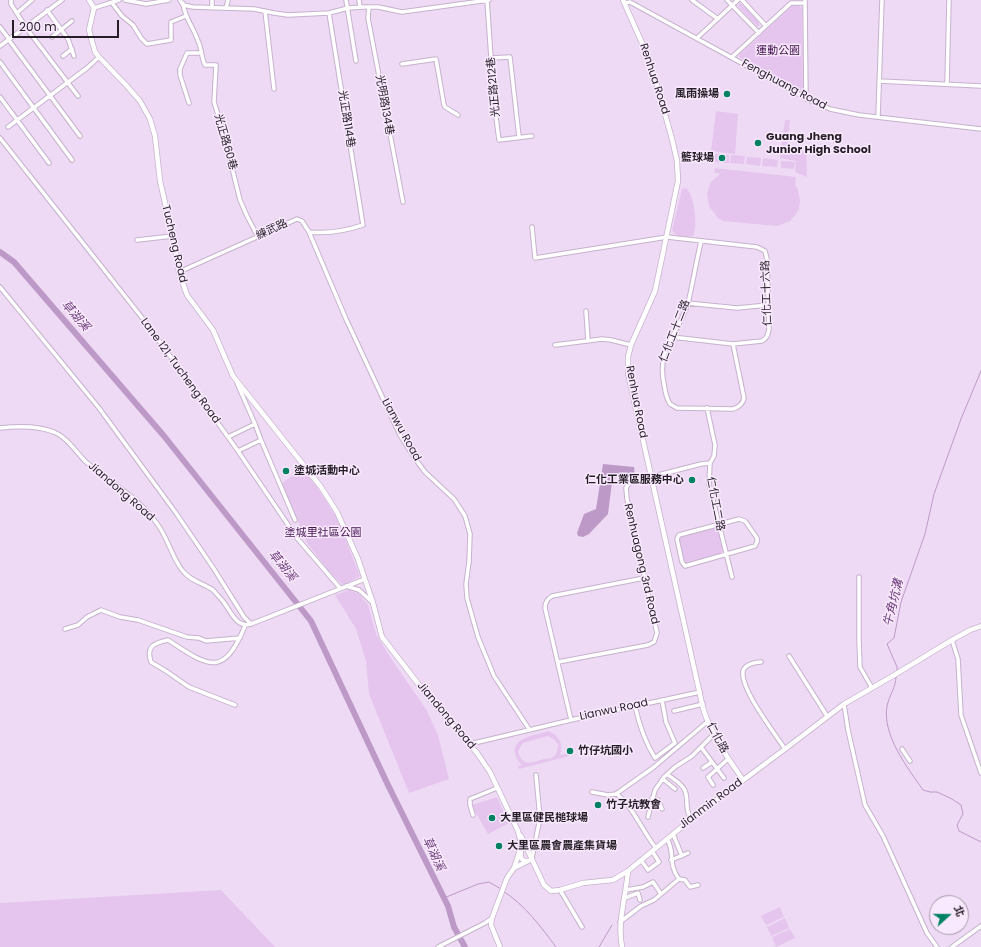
<!DOCTYPE html>
<meta charset="utf-8">
<style>
body{margin:0}
#map{position:relative;width:981px;height:947px;overflow:hidden;background:#efdaf5;font-family:Poppins,"Noto Sans TC",sans-serif}
canvas{display:block}
.north{position:absolute;left:929px;top:895px;width:40px;height:40px;box-sizing:border-box;background:#f9e9fe;border:1px solid #a498a8;border-radius:50%;rotate:69deg;font-size:11px;font-weight:700;line-height:16px;text-align:center;color:#251e27}
.north::after{content:'';display:block;margin:auto;width:14px;height:18px;background:#008162;clip-path:polygon(50% 0,100% 100%,50% 72%,0 100%)}
.scale{position:absolute;left:12px;top:20px;width:107px;height:18px;box-sizing:border-box;border:2px solid #251e27;border-top:0;padding-left:5px;font-size:12px;line-height:14px;white-space:nowrap;color:#251e27;-webkit-text-stroke:3px #f9e9fe;paint-order:stroke}
</style>
<div id="map">
<canvas width="981" height="947"></canvas>
<div class="north">北</div>
<div class="scale">200 m</div>
</div>
<script>
const context = document.querySelector('canvas').getContext('2d');
context.lineJoin = 'round';
function fill(path, color) { context.fillStyle = color; context.fill(path, 'evenodd'); }
function trace(path, color, width, dash) { context.strokeStyle = color; context.lineWidth = width; context.lineCap = dash ? 'butt' : 'round'; context.setLineDash(dash || []); context.stroke(path); }
function write(font, color, halo, rows, align = 'center') {
  context.font = font + ' Poppins,"Noto Sans TC",sans-serif'; context.lineWidth = 3; context.setLineDash([]); context.textBaseline = 'middle'; context.strokeStyle = halo; context.fillStyle = color; for (const [text, x, y, turn = 0] of rows) {
    context.save(); context.translate(x, y); context.rotate((+turn || 0) * Math.PI / 180); context.textAlign = isNaN(turn) ? turn : align; if (halo) context.strokeText(text, 0, 0); context.fillText(text, 0, 0); context.restore();
  }
}
const green = new Path2D(`
 M740 3 743 5 759 22V26H757L739 7 738 5Z
 M799 5 802 8 803 88 800 91 739 57V55L792 6Z
 M716 111 738 114 735 154 711 151Z
 M785 120H790L787 149 806 151 807 177 795 172 796 161 780 158Z
 M715 154 729 155V163L714 162Z
 M731 155 745 156 744 164 730 163Z
 M747 157 761 158 760 166 746 164Z
 M763 158 778 160 777 167 762 166Z
 M781 161 795 162 794 169 781 168Z
 M715 168 796 177 795 184 798 190 800 200 799 209 796 214 790 221 777 226 723 221 718 218 709 206 707 194 711 182 719 175V173H714Z
 M686 188C695 196 698 226 693 236 686 237 676 238 672 230L682 189Z
 M302 469 317 487 338 520 360 576 359 577 343 585 328 570 307 543 282 483Z
 M715 527 718 530 723 551 722 554 690 562 687 563C681 558 678 544 680 537Z
 M349 590 359 594 368 605 376 634 392 660 426 709 438 735 449 779 409 793 369 694 366 661 356 629 335 595Z
 M548 731C559 735 564 744 560 755L568 753 569 756 519 769 518 766 522 765C519 762 516 759 515 754 511 737 537 735 548 731ZM548 736 555 740 558 745C558 749 557 755 553 757 551 758 546 759 544 759 531 763 522 767 518 751L523 743Z
 M497 797 509 823 488 834 476 813 472 805Z
 M221 890 275 947H0V903Z
 M780 907 784 917 766 925 761 916Z
 M785 918 789 928 771 936 767 927Z
 M790 929 795 938 776 947 772 937Z`);
const water = new Path2D(`
 M603 464 634 467 635 476H617L612 482 608 514 589 534 583 537 578 536 577 533 584 514 596 509Z`);
const stream = new Path2D(`
 M897 671V667L887 644 894 638 901 602 925 534 934 494 961 419 981 371
 M896 677C896 687 889 696 887 706 882 735 907 767 923 790L930 792H937L952 799 961 805 963 814 957 825 959 831 981 842
 M503 891C525 905 541 927 556 947
 M444 898 478 884 489 882 501 889
 M599 947 612 925`);
const river = new Path2D(`
 M0 252 14 262 164 436 311 621 387 783 448 906 454 927 465 947`);
const street = new Path2D(`
 M11 0V4L25 26
 M125 0 146 4 169 0
 M180 0 183 5 193 7 254 9 274 13 288 15 329 13 348 8 363 7H378L402 12 489 0
 M212 0V8
 M346 0 356 61
 M359 0 360 7
 M487 0 494 102 499 140 532 136
 M692 0 718 19
 M727 0 759 33
 M742 0 766 26
 M805 0 806 99
 M112 3 122 16 133 25 141 38 147 44 171 40V22L186 16
 M183 3C184 17 194 28 198 41 202 49 201 57 205 65H216L214 102 223 131 240 200 247 216 258 237
 M625 3 630 2 811 101 830 109 859 115 981 129
 M369 7 368 18 403 202
 M94 8 119 0
 M226 8 228 0
 M47 10 68 39 74 56
 M265 11 274 89
 M17 13 32 0
 M0 27 9 39
 M24 27 27 29 78 96
 M52 37 72 21
 M697 38 738 0
 M8 39 80 136
 M0 46 62 0
 M63 56 72 49
 M732 57 791 3H805
 M491 58 510 57 519 137
 M0 62 72 160
 M402 64 436 59 444 105 445 107 458 115
 M879 81 981 86
 M947 84 949 0
 M0 97 49 163
 M189 103 180 75V69L187 53H201
 M878 117 882 0
 M8 127 87 68 99 57
 M0 138 147 324 238 451 297 538 340 588
 M532 227 535 258 667 237 757 247 765 251 767 259 769 329C768 335 767 338 762 341L733 344 672 337
 M309 232 346 319 400 435 416 460 425 472 454 499 465 516 470 534 469 562 466 584 467 598 478 637 494 676 529 729
 M137 240 173 236
 M701 242C696 262 693 283 688 303 679 333 656 348 664 384 665 391 666 398 670 404L677 408 733 409C739 407 743 404 744 398L733 344
 M179 272 297 219 302 221 309 232C328 234 345 231 363 225L329 13
 M0 287 99 408 176 513 214 569 244 617 251 624
 M687 303 737 308 768 305
 M586 311 588 341
 M555 345 602 339 611 340 631 345
 M237 383 255 424 261 440 295 520
 M707 408 715 445 714 456 710 463 709 484 732 577
 M0 428C17 426 38 426 54 432 68 438 75 451 85 461 109 482 140 498 158 525 168 539 172 557 182 570 190 581 203 583 213 590 216 593 218 596 221 599 230 608 235 629 251 624L365 579
 M228 437 255 424
 M238 451 261 440
 M739 519 745 521 757 538V542L755 546 685 566 682 562 677 539 679 535Z
 M859 577V639L860 667 872 688
 M346 586 359 590 372 602
 M65 629 78 625 87 617 101 610 120 617 138 620 187 637 199 638 206 641 240 638
 M952 640 958 659 961 715 981 773
 M789 656 827 716
 M558 662 648 645 654 642 657 633 627 499 626 488 629 483 635 481 701 464 710 463
 M761 662C756 662 745 664 743 671 740 689 775 734 785 749
 M844 704 848 730 865 805 883 836 927 933 937 947
 M235 705 189 687 166 671 151 662C146 647 153 643 168 640 208 666 223 679 245 626
 M635 706C639 724 645 742 655 758L675 743 666 722 662 700
 M674 711 703 704
 M571 720 545 608C545 603 547 599 552 596L644 578
 M470 744 571 720 700 692
 M701 747 724 778
 M902 749 910 761
 M703 768 712 762
 M667 774C673 779 683 784 685 791 689 801 684 807 691 819
 M663 779 675 789
 M713 785 708 777 728 759
 M592 792 608 795 617 794C634 808 642 831 656 848
 M616 794 654 767 707 722
 M652 798 658 800 662 809
 M473 815 470 805V799L497 788
 M648 817 655 790 664 777 675 767 692 756 714 734
 M673 834 682 856
 M667 839C676 854 667 863 679 879L685 880 690 887 698 885
 M532 858 540 818 536 775
 M641 860 648 870 659 862 652 851
 M671 860 688 853
 M560 890 582 927
 M626 890 643 887 653 882 661 894
 M638 893 640 900
 M625 898 638 893
 M620 922 641 906 654 900 679 879
 M438 947 485 923 492 918
 M952 947 981 926`);
const secondary = new Path2D(`
 M89 0 94 8 89 30 95 52 99 57 126 85 140 101 150 119 155 136 160 181 175 246 179 272 187 295 213 330 233 376 321 487 337 512 358 559 373 603 382 637 430 699 477 753 490 772 518 831 520 839 521 858 524 861H528
 M623 0 650 61 672 139 677 161 678 181 655 291 631 345 628 357V373L703 708C711 735 727 757 743 780
 M521 836 544 885 551 891 560 890 583 883 613 880 628 871 695 816 785 749 844 704 891 677 952 640 970 630 981 626
 M514 868 528 861
 M500 947 491 925 492 918 507 878 514 868 519 853
 M622 947C617 922 626 896 628 871`);
const markers = [
 [727,94,4,"#008162"],
 [758,143,4,"#008162"],
 [722,158,4,"#008162"],
 [286,471,4,"#008162"],
 [692,480,4,"#008162"],
 [570,751,4,"#008162"],
 [598,805,4,"#008162"],
 [492,818,4,"#008162"],
 [499,846,4,"#008162"]
];
const parkNames = [
 ["運動公園",778,51],
 ["塗城里社區公園",323,533]
];
const streetNames = [
 ["Renhua Road",654,79,72],
 ["Fenghuang Road",784,85,28],
 ["光正路212巷",494,87,-95],
 ["光明路134巷",384,105,80],
 ["光正路114巷",346,119,81],
 ["光正路60巷",225,142,74],
 ["練武路",272,230,-25],
 ["Tucheng Road",174,244,77],
 ["仁化工十六路",767,293,-92],
 ["仁化工十二路",675,331,-69],
 ["Lane 121, Tucheng Road",180,371,54],
 ["Renhua Road",636,402,79],
 ["Lianwu Road",401,430,61],
 ["Jiandong Road",121,492,41],
 ["仁化工二路",715,504,79],
 ["Renhuagong 3rd Road",641,564,77],
 ["Lianwu Road",614,710,-12],
 ["Jiandong Road",446,716,50],
 ["仁化路",717,738,62],
 ["Jianmin Road",711,804,-37]
];
const poiNames = [
 ["風雨操場",719,94,"right"],
 ["Guang Jheng",766,137],
 ["Junior High School",766,150],
 ["籃球場",714,158,"right"],
 ["塗城活動中心",294,471],
 ["仁化工業區服務中心",684,480,"right"],
 ["竹仔坑國小",578,751],
 ["竹子坑教會",606,805],
 ["大里區健民槌球場",500,818],
 ["大里區農會農產集貨場",507,846]
];
const waterNames = [
 ["草湖溪",75,316,49],
 ["草湖溪",282,566,51],
 ["牛角坑溝",894,603,-76],
 ["草湖溪",433,854,65]
];
fill(green, '#e5c5ee');
fill(water, '#bd99c8');
trace(stream, '#bd99c8', 1);
trace(river, '#bd99c8', 6);
trace(street, '#c6b2cc', 5.5);
trace(secondary, '#c6b2cc', 6);
trace(street, '#fff', 3.5);
trace(secondary, '#fff', 4.5);
for (const [x, y, r, color] of markers) { const dot = new Path2D(); dot.arc(x, y, r, 0, 2 * Math.PI); context.fillStyle = color; context.fill(dot); trace(dot, '#f9e9fe', 1.5); }
write('11px', '#43154f', '#f9e9fe', parkNames);
write('11px', '#251e27', '#f9e9fe', streetNames);
write('bold 11px', '#251e27', '#f9e9fe', poiNames, 'left');
write('italic 12px', '#6d3e7a', '#f9e9fe', waterNames);
</script>
